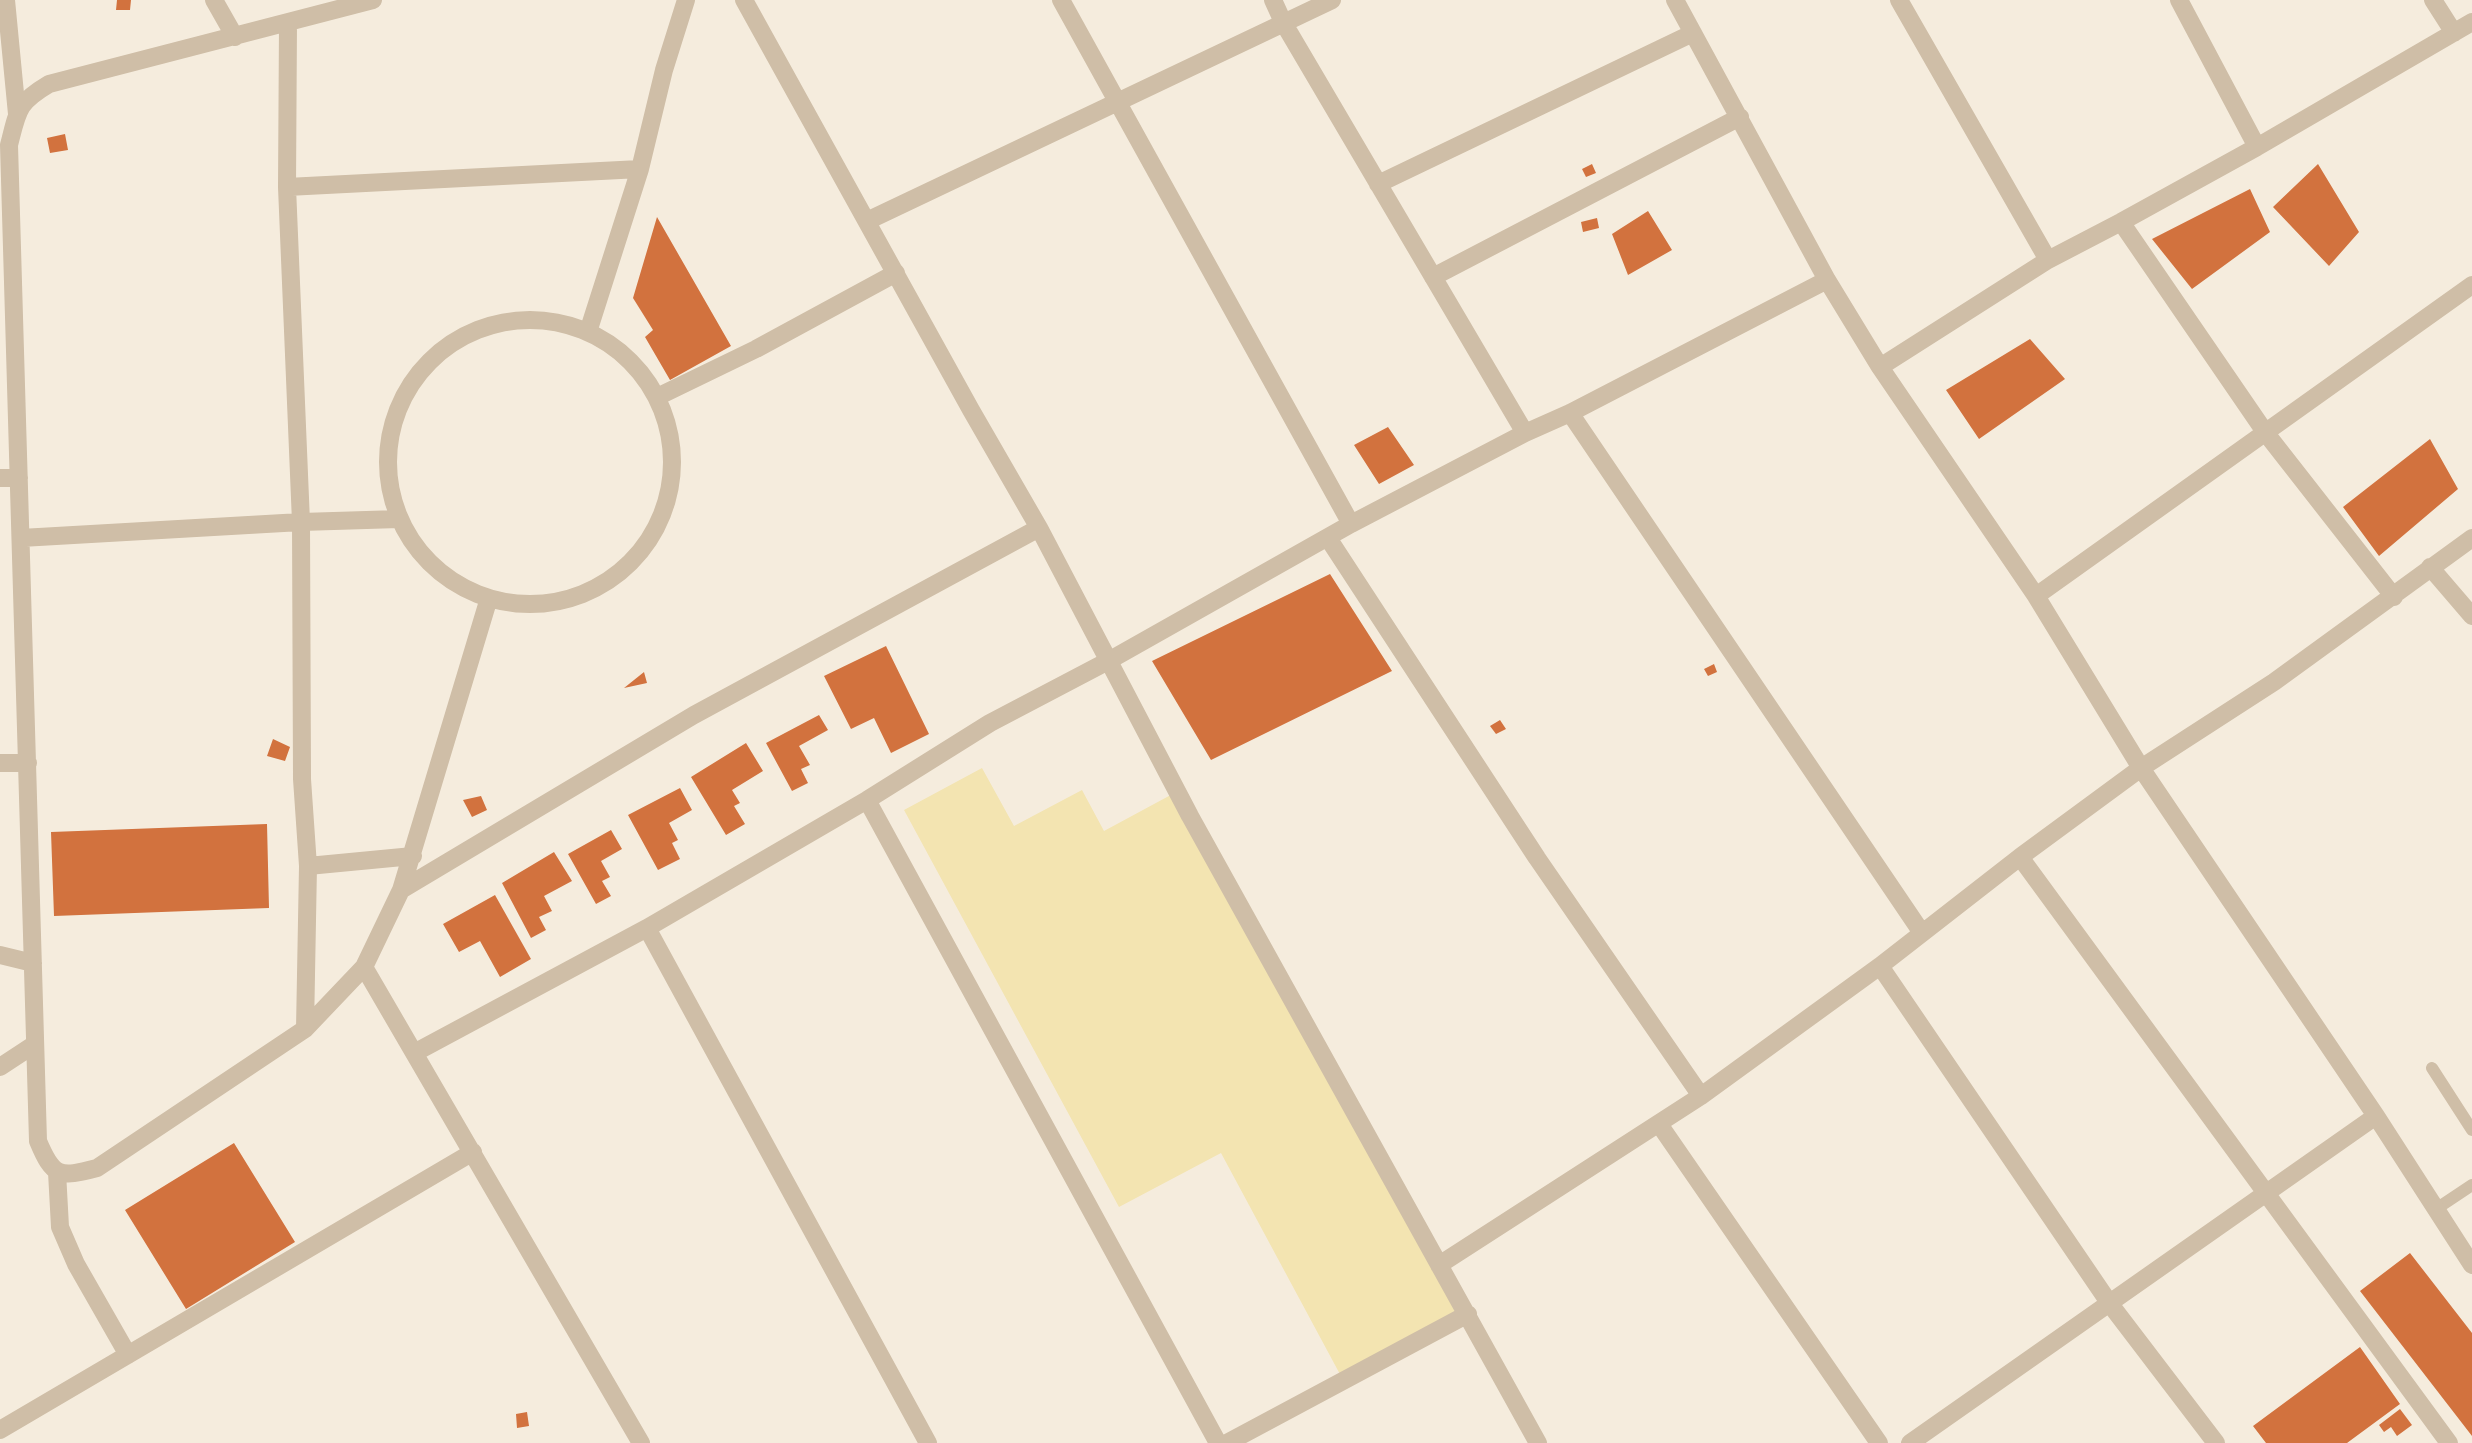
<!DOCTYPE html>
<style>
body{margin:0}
canvas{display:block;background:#f5ecdd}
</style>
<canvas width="2472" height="1443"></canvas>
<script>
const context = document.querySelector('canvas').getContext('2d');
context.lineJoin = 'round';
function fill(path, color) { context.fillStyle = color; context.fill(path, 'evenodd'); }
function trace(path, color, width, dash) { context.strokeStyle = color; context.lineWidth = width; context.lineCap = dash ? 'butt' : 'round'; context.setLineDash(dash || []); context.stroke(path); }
const sand = new Path2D(`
 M982 768 1014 826 1082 790 1104 831 1180 790 1463 1312 1342 1378 1221 1153 1119 1207 904 810Z`);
const building = new Path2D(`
 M117 0H131L130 10H116Z
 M65 134 68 150 50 153 47 138Z
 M1592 164 1596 173 1586 177 1582 169Z
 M2318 164 2359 232 2329 266 2273 207Z
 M2250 189 2270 232 2192 289 2152 239Z
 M1648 211 1672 250 1628 275 1612 234Z
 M657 217 731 346 670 380 645 337 653 330 633 298Z
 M1597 218 1599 228 1583 232 1581 222Z
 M2030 339 2065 379 1979 439 1946 390Z
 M1388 427 1414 465 1379 484 1354 445Z
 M2430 439 2458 489 2379 556 2343 507Z
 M1330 574 1392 671 1211 760 1152 661Z
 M886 646 929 734 891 753 874 718 851 729 824 676Z
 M1714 664 1717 672 1708 676 1704 669Z
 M644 672 647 683 624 688Z
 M819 715 828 730 799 746 810 765 801 769 808 783 792 791 766 743Z
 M1500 720 1506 729 1496 734 1490 726Z
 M273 739 290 747 285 761 267 756Z
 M746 743 763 771 732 790 740 803 734 806 745 824 726 835 691 777Z
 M680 788 692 810 669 823 678 840 672 843 680 859 658 870 628 815Z
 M481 796 487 810 472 817 463 800Z
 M267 824 269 908 54 916 51 832Z
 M611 830 622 849 601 861 610 877 602 881 611 896 596 904 568 854Z
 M554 852 572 881 544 896 552 911 539 917 546 930 531 938 502 883Z
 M495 895 531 959 500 977 480 941 459 952 443 924Z
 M234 1143 295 1242 186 1309 125 1210Z
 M2410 1253 2472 1333V1436L2360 1291Z
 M2360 1347 2400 1404 2347 1443H2266L2253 1426Z
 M2400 1409 2412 1425 2397 1436 2391 1427 2384 1432 2379 1425Z
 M527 1412 529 1426 517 1428 516 1414Z`);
const service = new Path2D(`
 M2432 1068 2472 1130
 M2436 1209 2472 1185`);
const minor = new Path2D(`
 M6 0 17 114
 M214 0 235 37
 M373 0 49 84C17 103 18 110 9 145L38 1141C53 1177 59 1178 97 1168L305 1029 364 967 401 890 489 598
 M744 0 971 410 1039 528 1190 816 1538 1443
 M1061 0 1351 524
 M1273 0 1283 22 1525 433
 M1675 0 1827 280 1880 367
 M1899 0 2048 260
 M2179 0 2257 147
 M2433 0 2454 33
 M2472 22 2257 147 2121 222 2048 260 1880 367 2036 596 2141 768 2376 1116 2472 1265
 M288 23 287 187 301 522 302 779 308 866 305 1029
 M1378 184 1693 33
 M287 187 640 169
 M867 221 1332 0
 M2121 222 2265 432 2394 597
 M1433 277 1740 117
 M388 462a142 142 0 1 1 284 0a142 142 0 1 1-284 0Z
 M588 332 640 169 664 70 686 0
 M657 397 756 349 896 273
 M1570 413 1922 933
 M0 478H19
 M21 538 301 522 399 519
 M1328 538 1537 858 1701 1096
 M2430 567 2472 616
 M2036 596 2472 285
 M0 763H28
 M867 800 1218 1443
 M2020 857 2449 1443
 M308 866 413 856
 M401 890 694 715 1039 528
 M647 928 928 1443
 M0 955 33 963
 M1880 966 2110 1304 2216 1443
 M364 967 641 1443
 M416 1052 647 928 867 800 990 723 1110 660 1351 524 1525 433 1570 413 1827 280
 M0 1067 35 1044
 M1659 1124 1879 1443
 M57 1172 60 1227 76 1264 128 1355
 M1439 1265 1701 1096 1880 966 2020 857 2141 768 2274 682 2472 538
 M0 1430 473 1152
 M1227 1443 1468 1314
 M1910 1443 2376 1116`);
fill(sand, '#f3e4b1');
fill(building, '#d2723e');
trace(service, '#cfbea7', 12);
trace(minor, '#cfbea7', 18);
</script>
